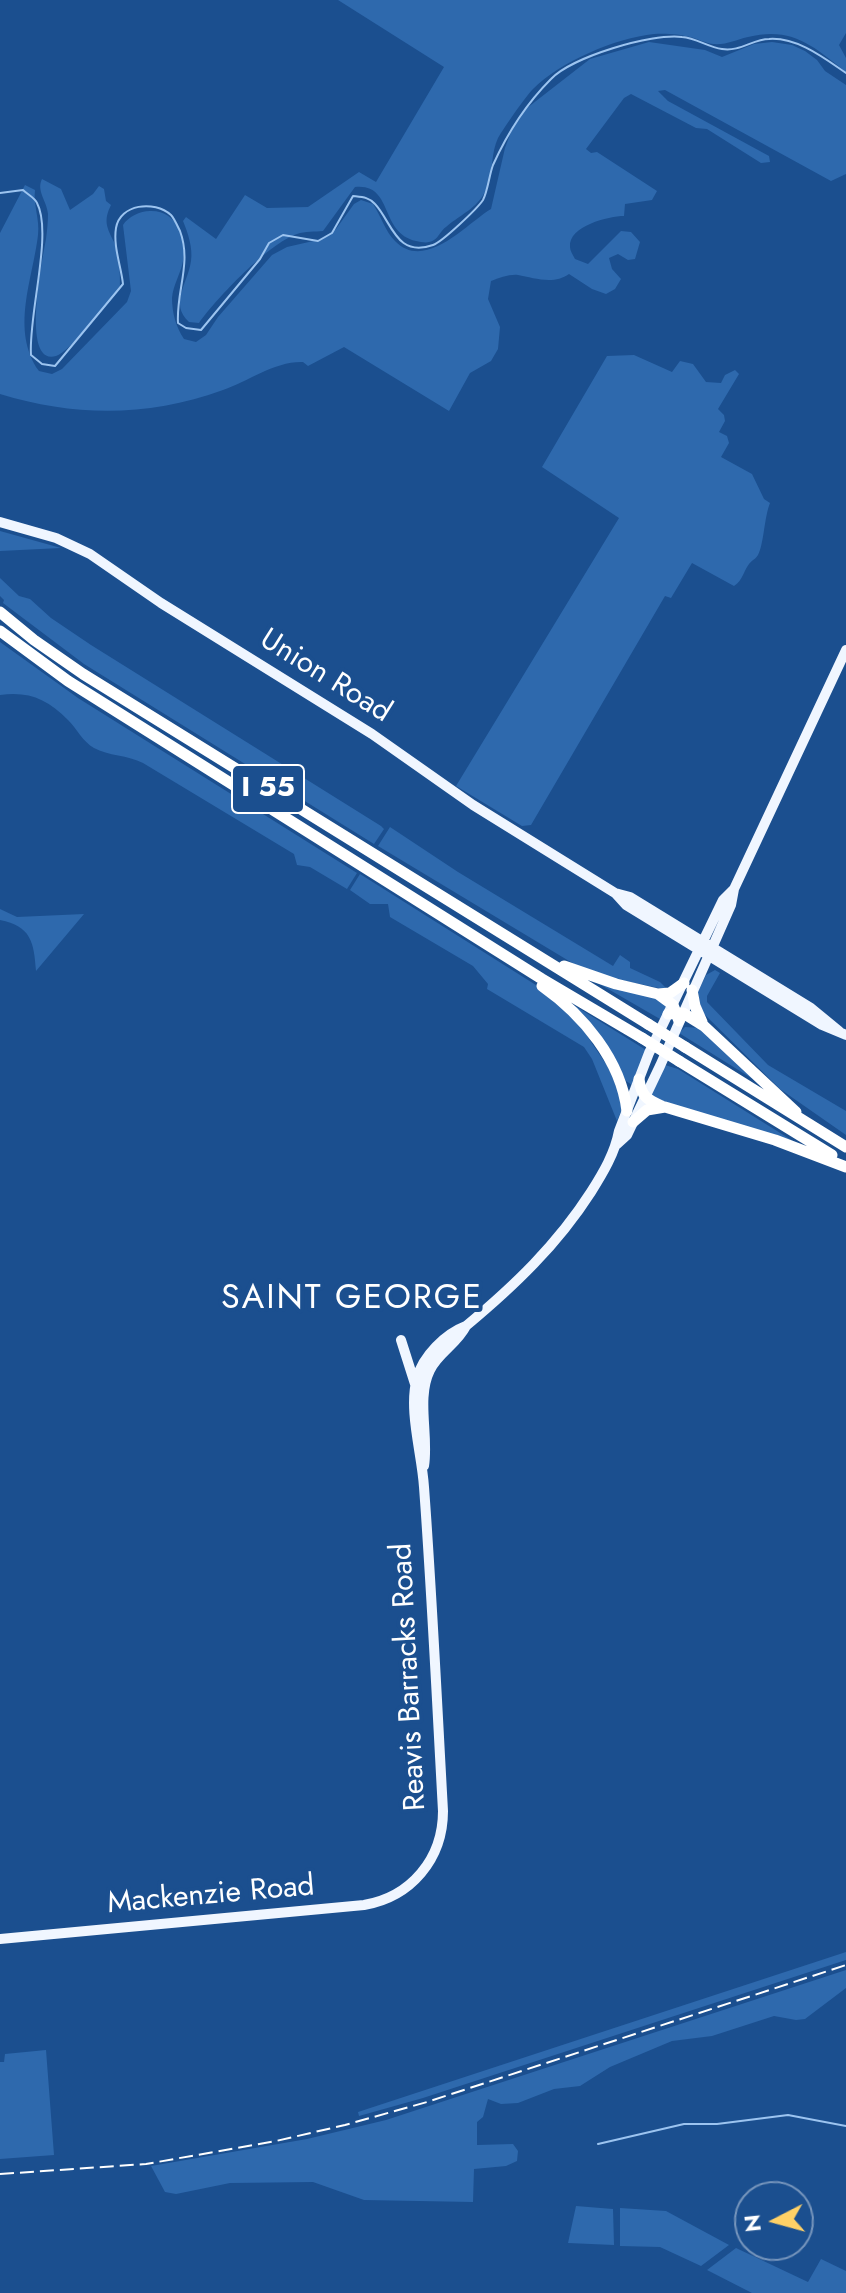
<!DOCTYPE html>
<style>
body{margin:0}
#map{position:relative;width:846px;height:2293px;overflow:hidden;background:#1b4f8f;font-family:Jost,sans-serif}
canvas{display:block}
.north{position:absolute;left:734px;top:2181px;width:80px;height:80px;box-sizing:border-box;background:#1b4f8f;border:2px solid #7695bc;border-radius:50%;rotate:264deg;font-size:22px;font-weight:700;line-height:32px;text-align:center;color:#fff}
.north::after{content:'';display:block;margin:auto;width:28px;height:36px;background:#ffd166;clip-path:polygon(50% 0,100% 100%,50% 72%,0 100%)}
</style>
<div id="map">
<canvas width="846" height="2293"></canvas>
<div class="north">N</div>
</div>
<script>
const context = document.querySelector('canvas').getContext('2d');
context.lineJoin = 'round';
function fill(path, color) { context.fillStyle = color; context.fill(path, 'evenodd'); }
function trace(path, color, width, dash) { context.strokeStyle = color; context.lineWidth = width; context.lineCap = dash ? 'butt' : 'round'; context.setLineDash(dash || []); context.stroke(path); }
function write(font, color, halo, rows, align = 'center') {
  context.font = font + ' Jost,sans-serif'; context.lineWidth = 8; context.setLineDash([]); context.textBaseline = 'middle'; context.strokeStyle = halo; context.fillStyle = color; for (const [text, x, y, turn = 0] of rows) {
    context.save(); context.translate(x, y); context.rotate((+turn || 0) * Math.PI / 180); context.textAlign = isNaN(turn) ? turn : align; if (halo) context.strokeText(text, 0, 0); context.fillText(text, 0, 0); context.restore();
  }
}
const green = new Path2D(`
 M338 0H846V33L839 45 846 58V72C814 47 793 26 748 37 735 40 727 45 713 44 705 43 698 39 690 37 680 34 664 33 654 34 615 38 560 62 533 89 525 97 504 128 498 138 491 153 493 170 488 185 480 208 462 213 446 227 441 230 439 237 434 240 428 244 422 242 416 241 379 233 394 183 355 187L323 231C315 232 305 231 297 234 269 243 217 298 199 323L189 322C169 304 188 283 191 261 193 248 188 233 183 221L186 217 216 239 245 195 267 208 308 207 359 172 376 182 444 67Z
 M649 42 705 50 722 57 754 44 772 42 792 45 805 51 817 60 825 71 846 85V174L831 181 665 90 658 91 668 101 769 156 770 162 761 163 707 129 696 128 631 94 624 98 586 149 591 153 597 152 657 191 652 200 625 204 624 216C609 216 568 226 570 247 570 251 573 255 575 259L588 264 621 231 631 232 640 242 635 259 628 260 618 254 609 258 612 269 621 279 615 289 606 294 592 289 569 274C554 285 534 278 518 275 510 274 499 278 491 281L488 299 500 327 498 349 491 361 470 373 449 411 344 347 308 366 303 362C275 361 249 381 223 390 148 417 76 417 0 394V233L25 185 35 190C33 205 40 219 38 235 33 279 10 330 39 371L52 374 62 369 127 302 131 291 123 225C128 217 140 211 150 211 177 210 188 239 183 261 181 273 173 285 172 298 172 313 176 327 184 339L196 342 206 335 218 317 272 255 287 247 322 239 336 229 354 204 361 200 373 204C381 216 385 231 395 241 425 272 466 224 491 209L505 148 511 132 527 108 590 59Z
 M42 179 61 189 70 210 93 194 99 186 104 189 106 201 111 205C103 221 107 228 114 242 120 255 120 275 120 288 108 302 70 352 56 356 20 367 43 256 46 239 47 231 48 222 48 214 47 201 36 191 42 179Z
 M634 355 672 372 680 361 693 364 706 382 721 383 725 375 735 370 739 374 718 409 724 415 725 421 719 432 727 436 729 443 721 457 752 474 764 499 770 503C764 518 764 544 758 555 755 560 753 559 749 564 743 572 743 580 734 586L692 563 671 598 665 596 531 825 522 826 456 786 619 518 542 467 607 356Z
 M0 531 61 548 0 551Z
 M0 578 19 596 30 599 51 618 91 645 381 826 384 829 374 844 84 664 3 603 4 600 0 596Z
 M0 642 78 698 357 873 347 889 310 867 297 865 294 854 143 763C128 755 108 756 94 748 83 742 77 729 68 720 47 699 29 691 0 695Z
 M390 827 458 872 613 966 620 955 630 962V968L660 982 668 990 607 977 579 967 378 846Z
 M360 874 539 987 579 1024 608 1067 621 1098 622 1109 617 1121 592 1059 584 1047 487 989 488 984 473 966 390 917 388 904H370L350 890Z
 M0 909 17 917 84 914 36 971C34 942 31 926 0 920Z
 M715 970 720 973 707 996V1002L768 1065 846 1111V1135L780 1089 701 1011 698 992 706 975Z
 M596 982 661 999 667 1006 660 1019Z
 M572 1004 646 1050 632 1085 626 1081 605 1044Z
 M685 1027 700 1028 764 1086 679 1033Z
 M665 1065 678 1069 793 1141 650 1098Z
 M846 1952V1960L423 2098 359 2116 358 2112Z
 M846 1970V1988L805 2019 796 2020 774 2016 712 2036 672 2041 610 2067 580 2086 554 2089 518 2103 501 2104 488 2099 483 2117 477 2122V2145L513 2144 518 2151 517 2161 506 2166 474 2169 473 2202 364 2200 313 2182 230 2183 176 2194 165 2192 151 2166 307 2139 386 2120Z
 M46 2050 54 2155 0 2159V2062H4L5 2054Z
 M576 2206 613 2209 614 2245 568 2243Z
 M620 2208 666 2211 729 2245 701 2266 660 2247 620 2246Z
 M736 2248 808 2282 821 2259 846 2271V2293H752L707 2270Z`);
const stream = new Path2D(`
 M0 193 23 190C27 194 35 198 37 203 53 233 28 316 31 355L42 364 55 366 123 284C121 266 113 246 116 228 120 204 154 200 171 215 174 218 178 227 180 231 192 263 176 291 178 323L186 328 201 330 260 259 269 243 283 235 318 241 332 233 353 196C362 197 369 197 375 204 392 222 396 258 433 245 442 242 477 209 483 200 488 190 489 176 493 165 507 134 526 104 551 79 572 57 651 33 682 37 696 38 708 47 722 49 740 52 753 39 769 39 797 37 824 58 846 73
 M598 2144 684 2124H717L788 2115 846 2126`);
const major = new Path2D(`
 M0 522 56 538 90 554 161 603 372 734 473 805 615 893 630 897 811 1008 839 1031
 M616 894 626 905 822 1025 846 1035
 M616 1145 627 1135 660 1066 731 905 734 889 846 650
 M401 1340 415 1384
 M424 1466C429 1436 416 1398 430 1370 438 1353 457 1344 466 1326
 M0 1939 364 1905C411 1897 443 1859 443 1811 437 1703 432 1595 424 1487 422 1454 408 1410 417 1378 423 1356 445 1334 466 1326 514 1286 557 1245 591 1192 603 1173 615 1153 619 1131L649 1053 723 900 734 889`);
const highway = new Path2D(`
 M0 612 34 640 83 674 648 1024
 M0 631 68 681 542 979 642 1038
 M564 966 616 984 658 994 673 1005 679 1021
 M542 986C583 1015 621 1060 627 1111
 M692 990 695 1006 702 1022
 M658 994 670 993 684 983
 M668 1014 683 1013 704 1026 796 1112
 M685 1047 846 1147
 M679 1061 832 1155
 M639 1079C641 1096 647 1100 662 1106
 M633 1122 647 1110 665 1107 775 1140 846 1167`);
const rail = new Path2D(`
 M0 2174 146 2164 276 2141 345 2125 427 2102 846 1965`);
const highwayBridge = new Path2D(`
 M648 1024 685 1047
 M642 1038 679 1061`);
const shields = [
 [268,789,72]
];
const shieldNames = [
 ["I 55",268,789]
];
const streetNames = [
 ["Union Road",325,677,32],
 ["Reavis Barracks Road",410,1677,-93],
 ["Mackenzie Road",211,1896,-5]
];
const quarterNames = [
 ["SAINT GEORGE",352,1300]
];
fill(green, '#2e69ad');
trace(stream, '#9cc4f0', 2);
trace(major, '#f0f6ff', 10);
trace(highway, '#fff', 11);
trace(rail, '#fff', 2, [14, 6]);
trace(highwayBridge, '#fff', 11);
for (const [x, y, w] of shields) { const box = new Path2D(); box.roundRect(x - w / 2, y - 24, w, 48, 6); context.fillStyle = '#1b4f8f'; context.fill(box); trace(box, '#fff', 2); }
write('bold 28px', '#fff', null, shieldNames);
write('30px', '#fff', '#1b4f8f', streetNames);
context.letterSpacing = '2px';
write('34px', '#fff', '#1b4f8f', quarterNames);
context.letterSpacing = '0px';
</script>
